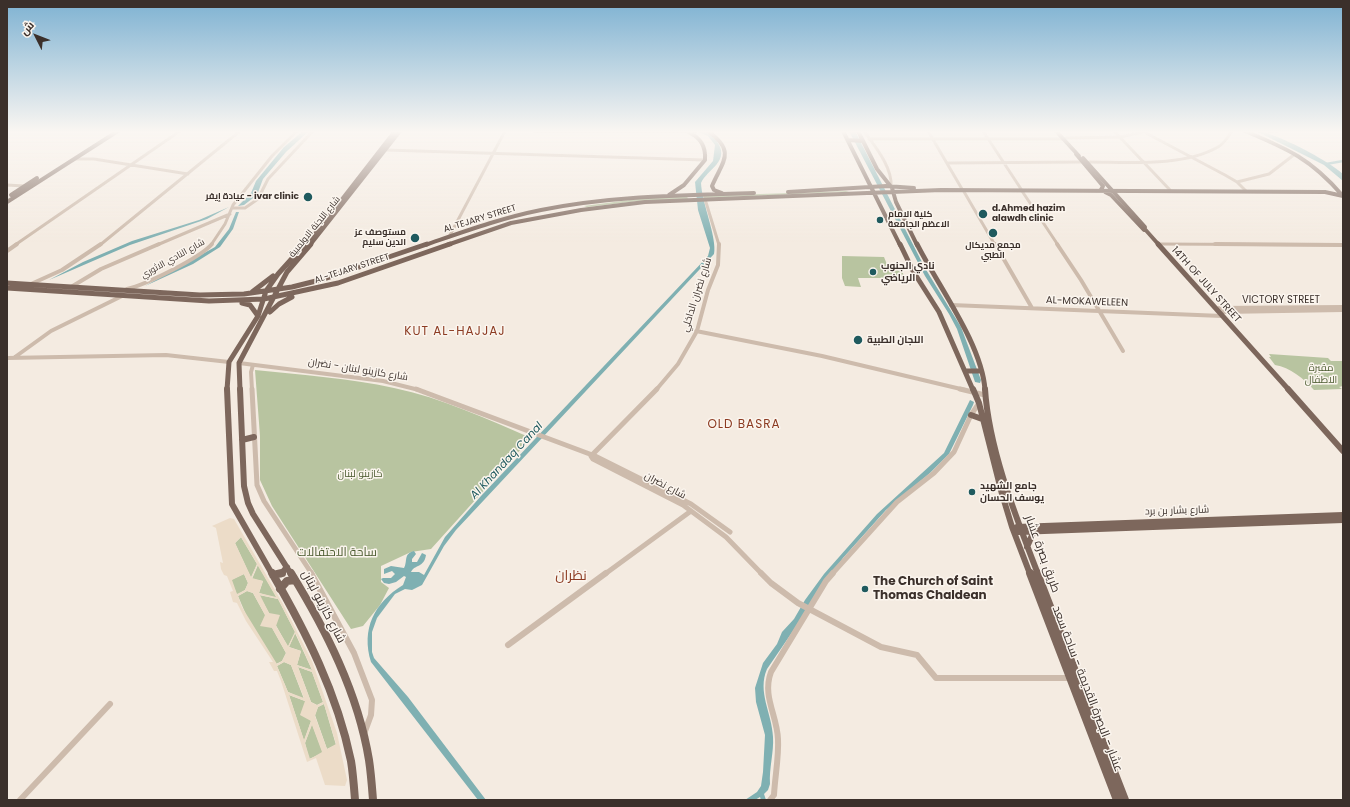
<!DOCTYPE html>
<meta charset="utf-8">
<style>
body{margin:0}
#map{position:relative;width:1350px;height:807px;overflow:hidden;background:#f4ebe1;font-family:Poppins,Cairo,sans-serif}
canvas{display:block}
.frame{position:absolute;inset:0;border:8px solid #3b302b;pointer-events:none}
.north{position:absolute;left:16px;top:16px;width:40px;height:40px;-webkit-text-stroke:3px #fbf5ee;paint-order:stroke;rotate:312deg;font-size:11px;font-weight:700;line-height:16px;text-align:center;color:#3b302b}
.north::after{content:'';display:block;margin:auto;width:14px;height:18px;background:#3b302b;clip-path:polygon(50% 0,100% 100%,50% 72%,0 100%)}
</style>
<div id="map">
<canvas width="1350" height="807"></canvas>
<div class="frame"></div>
<div class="north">ش</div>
</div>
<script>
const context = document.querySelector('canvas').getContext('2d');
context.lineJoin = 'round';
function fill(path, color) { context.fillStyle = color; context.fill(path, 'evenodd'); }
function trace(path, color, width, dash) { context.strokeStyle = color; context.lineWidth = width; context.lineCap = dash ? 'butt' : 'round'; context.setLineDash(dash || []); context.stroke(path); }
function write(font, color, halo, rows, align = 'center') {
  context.font = font + ' Poppins,Cairo,sans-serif'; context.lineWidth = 3; context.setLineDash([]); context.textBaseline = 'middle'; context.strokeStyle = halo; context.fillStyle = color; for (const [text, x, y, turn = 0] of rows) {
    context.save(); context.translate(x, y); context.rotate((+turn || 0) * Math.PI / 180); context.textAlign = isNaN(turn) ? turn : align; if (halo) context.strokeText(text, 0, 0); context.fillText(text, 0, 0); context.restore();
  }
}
const green = new Path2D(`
 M846 191 849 192 704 198 703 196Z
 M687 196 688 199 640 201 587 207 584 206 637 199Z
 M842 256 884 257 888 267H900L905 278H858L861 287 845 286 842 278Z
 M1269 354 1328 358 1331 361H1342L1343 386 1339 387 1342 389 1314 390C1304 379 1290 367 1275 365L1269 357H1271Z
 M255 370C302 375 349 378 394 388 442 398 487 419 531 438L431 549 411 552 381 566V582L389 588 380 605 363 626 351 629 272 506 260 480V436Z
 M241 537 257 564 251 578 235 543Z
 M258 565 277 598 259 593 263 581 252 579Z
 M244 574 248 583 245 590 237 595 231 580Z
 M247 591 253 593 286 653 282 661 276 664 247 617 238 596Z
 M259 595 278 599 295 632 288 647Z
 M295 633 312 670 297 665 301 651 289 647Z
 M284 662 291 665 304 699 288 692 277 666Z
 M298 667 312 672 323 702 317 705 311 702Z
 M289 695 305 701 311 721 304 741Z
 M324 704 336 745 327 749 315 715 318 707Z
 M312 724 323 753 309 759 305 743Z`);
const plaza = new Path2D(`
 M230 518 234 519 283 604 312 661 337 733 347 780 345 786 325 785 316 758 307 762 281 681 277 671H274L269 662H273L246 621 237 603 233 602 230 592 233 591 227 576 224 575 221 569 220 562 223 563 216 528 212 526ZM241 537 257 564 251 577 235 543ZM257 566H258L276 597 259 593 263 581 252 578ZM244 574 248 583 245 590 237 594 232 580ZM247 591 253 593 265 615 260 626 272 628 286 653 282 661 277 664 242 607 238 596ZM260 595 278 599 295 632 288 646 276 626 280 615 269 613ZM295 634H296L312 670 297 665 301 651 289 647ZM284 662 291 665 304 698 288 692 277 666ZM298 667 312 672 323 702 317 705 311 702ZM289 695 305 701 300 715 311 721 304 740ZM324 704 336 744 327 749 315 716 318 707ZM312 725 322 752 310 759 305 743Z`);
const water = new Path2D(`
 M303 131H309L286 152 263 179 257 195 244 205 238 206 251 193 256 181 284 147Z
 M696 131C705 131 710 133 716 140 732 161 707 169 701 183 702 204 717 237 714 254L456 530 444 546 422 585 412 590 405 589 395 594 377 618 372 632V652L374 658 408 697 486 800H478L371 662C361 629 374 603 403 585L406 577 404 576 396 582 389 584 384 583 381 579 383 578H391L395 574 392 571 384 574V569L391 566 404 568C408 561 403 554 414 551L416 554 412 559V562H417L422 553 426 555C424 568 415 564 411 572H419L424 575 445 537 481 496 708 256 710 248 698 210 695 182 713 161 715 145 708 136Z
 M849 131H855L925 268 961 327 981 380 980 383 975 382 957 329 949 314 925 276Z
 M1256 131C1273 131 1331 162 1343 174V181L1324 165Z
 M229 207 207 219 130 245 49 280 83 262 132 241 199 220Z
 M236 212H239L233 229 220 247 193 264 145 286 215 247 229 229Z
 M970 400 974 402 973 405 949 454 930 473 886 510 843 558 767 669C757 692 772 713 773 737 774 752 769 768 770 784L768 790 764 794 766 800H761L760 797 755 800H745L757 792 761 786 763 772 765 735 756 702 755 688 763 663 777 644 782 632 794 619 805 600 824 574 877 514 944 453Z`);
const stream = new Path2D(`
 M1266 133 1284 131`);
const canal = new Path2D(`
 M1326 164 1343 161`);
const minorFar3 = new Path2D(`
 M864 131C875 146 893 168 891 187
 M928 131 962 189
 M983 131 1021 189
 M1114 131 1170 190
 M1144 132 1225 175 1237 182 1246 191
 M1066 138 1120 137 1148 131
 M869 139H1063
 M386 150 705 160
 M75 159H94L188 174
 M1089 162C1128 162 1183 167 1218 147 1224 144 1228 137 1232 131
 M947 163 1083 162
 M1237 182 1269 174 1295 154
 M7 185 24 186
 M963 190 995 245
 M1022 191 1058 245
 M705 199 719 245
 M232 208H245L258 199 268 179 313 131
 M449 237 505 131
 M1161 244 1343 245
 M15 245 180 131
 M100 245 240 131
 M157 245 230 214
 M211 245 225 224 233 205 272 156 297 131`);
const minorFar2 = new Path2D(`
 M995 244 1032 308
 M1057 244 1081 280 1123 351
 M1215 244 1343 245
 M7 251 17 244
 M31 284 62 270 101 244
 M71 287 101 269 159 244
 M127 289C145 285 200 258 212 244
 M951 305 1222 316
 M1219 308 1343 307
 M1222 312 1343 310
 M696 331 822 356 965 390
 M15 357 51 331 122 296
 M7 358 166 355 229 362
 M239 363 383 381 419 390
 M252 390 251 372 253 365
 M656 390 678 364 697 331 708 290 718 265 719 244`);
const minorFar1 = new Path2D(`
 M252 389 257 485 264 501 312 574
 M416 389 595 456 691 504 730 532
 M960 389 985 395
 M591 456 593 459 683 505 726 537 762 574
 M591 456 657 389
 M605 574 691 511
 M832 574 897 502 934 473 954 452 971 415 979 403`);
const minor = new Path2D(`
 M311 573 354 653 372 700 371 715 364 734
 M761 573 771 583 798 603 881 647 917 655 936 678H1070
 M508 645 606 573
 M20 800 110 704
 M770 800 774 795C775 776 779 757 778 739 777 715 762 696 771 672L826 581 833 573`);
const majorFar3 = new Path2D(`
 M535 131H695
 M708 131C737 152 722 162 712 186L714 190 722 193
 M843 131 900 245
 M858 131 877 169 892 188 896 202 917 245
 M1056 131 1079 156
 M1245 131C1288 149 1311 159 1342 195
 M848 140 863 141
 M1076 154 1103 186 1101 190
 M788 192 886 186 914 188
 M1105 192 1111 195 1144 230
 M11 195 37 178
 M669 195 684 185 705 160C706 147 700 137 688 132
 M7 202 118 131
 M1143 227 1159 245
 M304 245 319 229 395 131
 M310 245 400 131
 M425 245C463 232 501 218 541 210 611 196 683 195 754 193
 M447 245 511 223 581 210 645 202 941 190 1325 192 1343 196`);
const majorFar2 = new Path2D(`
 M900 244 913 271 939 312 973 390
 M917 244C938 286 982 344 985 390
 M1158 244 1289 390
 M7 283 200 295 244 294 292 287 324 279 427 244
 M7 288 209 301 264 299 338 283 450 244
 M252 292 273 276
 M242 303 250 305 258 316
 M270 312 279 304 292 297
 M965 371H981
 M227 390 229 362 258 316 266 291 278 274 305 244
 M240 390 239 363 287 272 311 244`);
const majorFar1 = new Path2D(`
 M227 389 232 504 272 574
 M240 389 244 486 248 503 253 514 291 574
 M973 389 979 403 1002 494 1012 527 1030 574
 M985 389C989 450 1016 517 1038 574
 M1288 389 1343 451
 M971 415 982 419
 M242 440 254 437
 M1017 527 1343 515
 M1017 532 1343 520
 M1027 547 1033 533 1038 531
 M281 574 287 567`);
const major = new Path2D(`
 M272 573C306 632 337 693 351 761 353 773 354 787 355 800
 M291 573C326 630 358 693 369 760 371 773 372 787 373 800
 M1030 573 1117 800
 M1037 573 1125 800
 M273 575 282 573
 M280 589 287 581 295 580`);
const majorBridge = new Path2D(`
 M1083 158 1145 227`);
const markers = [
 [308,197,5,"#1f5a5e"],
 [983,214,5,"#1f5a5e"],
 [880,220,4,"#1f5a5e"],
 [993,233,5,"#1f5a5e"],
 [415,238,5,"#1f5a5e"],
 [873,272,4,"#1f5a5e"],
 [858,340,5,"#1f5a5e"],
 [972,492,4,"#1f5a5e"],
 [865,589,4,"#1f5a5e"]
];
const farPoinames = [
 ["عيادة إيفر - ivar clinic",299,197],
 ["d.Ahmed hazim",992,209,"left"],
 ["alawdh clinic",992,219,"left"],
 ["كلية الامام",888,215,"left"],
 ["الاعظم الجامعة",888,225,"left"],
 ["مستوصف عز",406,233],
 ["الدين سليم",406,243],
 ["مجمع مديكال",993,246,"center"],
 ["الطبي",993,256,"center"]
];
const farStreetnames = [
 ["AL TEJARY STREET",480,219,-17],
 ["شارع اللجنة الاولمبية",315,227,-51],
 ["شارع النادي الاثوري",173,259,-29],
 ["AL-TEJARY STREET",352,269,-18]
];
const poiNames = [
 ["نادي الجنوب",881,266],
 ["الرياضي",881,278],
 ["اللجان الطبية",867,340],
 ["جامع الشهيد",980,486],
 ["يوسف الحسان",980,498]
];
const streetNames = [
 ["14TH OF JULY STREET",1206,285,48],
 ["شارع نضران الداخلي",697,295,-72],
 ["VICTORY STREET",1281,300],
 ["AL-MOKAWELEEN",1087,302,2],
 ["شارع كازينو لبنان - نضران",358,370,9],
 ["شارع نضران",665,486,28],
 ["شارع بشار بن برد",1177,511,-2]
];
const parkNames = [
 ["مقبرة",1321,368],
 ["الاطفال",1321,380],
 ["كازينو لبنان",360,474]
];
const waterNames = [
 ["Al Khandaq Canal",507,461,-47]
];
const quarterNames = [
 ["KUT AL-HAJJAJ",455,332],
 ["OLD BASRA",744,425]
];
const nearParknames = [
 ["ساحة الاحتفالات",337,553]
];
const nearStreetnames = [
 ["طريق بصرة عشار",1042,554,70],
 ["شارع كازينو لبنان",323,607,62],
 ["عشار - البصرة القديمة - ساحة سعد",1087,689,69]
];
const nearPoinames = [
 ["The Church of Saint",873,582],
 ["Thomas Chaldean",873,596]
];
const nearQuarternames = [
 ["نظران",571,576]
];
fill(green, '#b8c4a0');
fill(plaza, '#ecdcc8');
fill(water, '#7fb0b2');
trace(stream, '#7fb0b2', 1);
trace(canal, '#7fb0b2', 2.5);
trace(minorFar3, '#cdbbac', 3);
trace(minorFar2, '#cdbbac', 4);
trace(minorFar1, '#cdbbac', 5);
trace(minor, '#cdbbac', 6);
trace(majorFar3, '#7d675c', 4);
trace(majorFar2, '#7d675c', 5);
trace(majorFar1, '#7d675c', 6);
trace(major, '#7d675c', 8);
trace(majorBridge, '#7d675c', 4);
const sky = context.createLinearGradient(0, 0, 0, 244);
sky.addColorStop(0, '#7eb2d2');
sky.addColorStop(0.54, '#faf6f2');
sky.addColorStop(1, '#faf6f200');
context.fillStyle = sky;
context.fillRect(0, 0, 1350, 244);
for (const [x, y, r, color] of markers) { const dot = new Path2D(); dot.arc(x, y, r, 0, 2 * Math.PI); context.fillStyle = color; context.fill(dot); trace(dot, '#fbf5ee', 1.5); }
write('bold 9px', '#3b302b', '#fbf5ee', farPoinames, 'right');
write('9px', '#3b302b', '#fbf5ee', farStreetnames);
write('bold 10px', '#3b302b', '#fbf5ee', poiNames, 'left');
write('10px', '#3b302b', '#fbf5ee', streetNames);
write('10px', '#4a5a2e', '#fbf5ee', parkNames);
write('italic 11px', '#1f5a5e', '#fbf5ee', waterNames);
context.letterSpacing = '1px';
write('12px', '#8c3b22', '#fbf5ee', quarterNames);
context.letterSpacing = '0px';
write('12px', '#4a5a2e', '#fbf5ee', nearParknames);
write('12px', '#3b302b', '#fbf5ee', nearStreetnames);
write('bold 12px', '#3b302b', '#fbf5ee', nearPoinames, 'left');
write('14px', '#8c3b22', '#fbf5ee', nearQuarternames);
</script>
